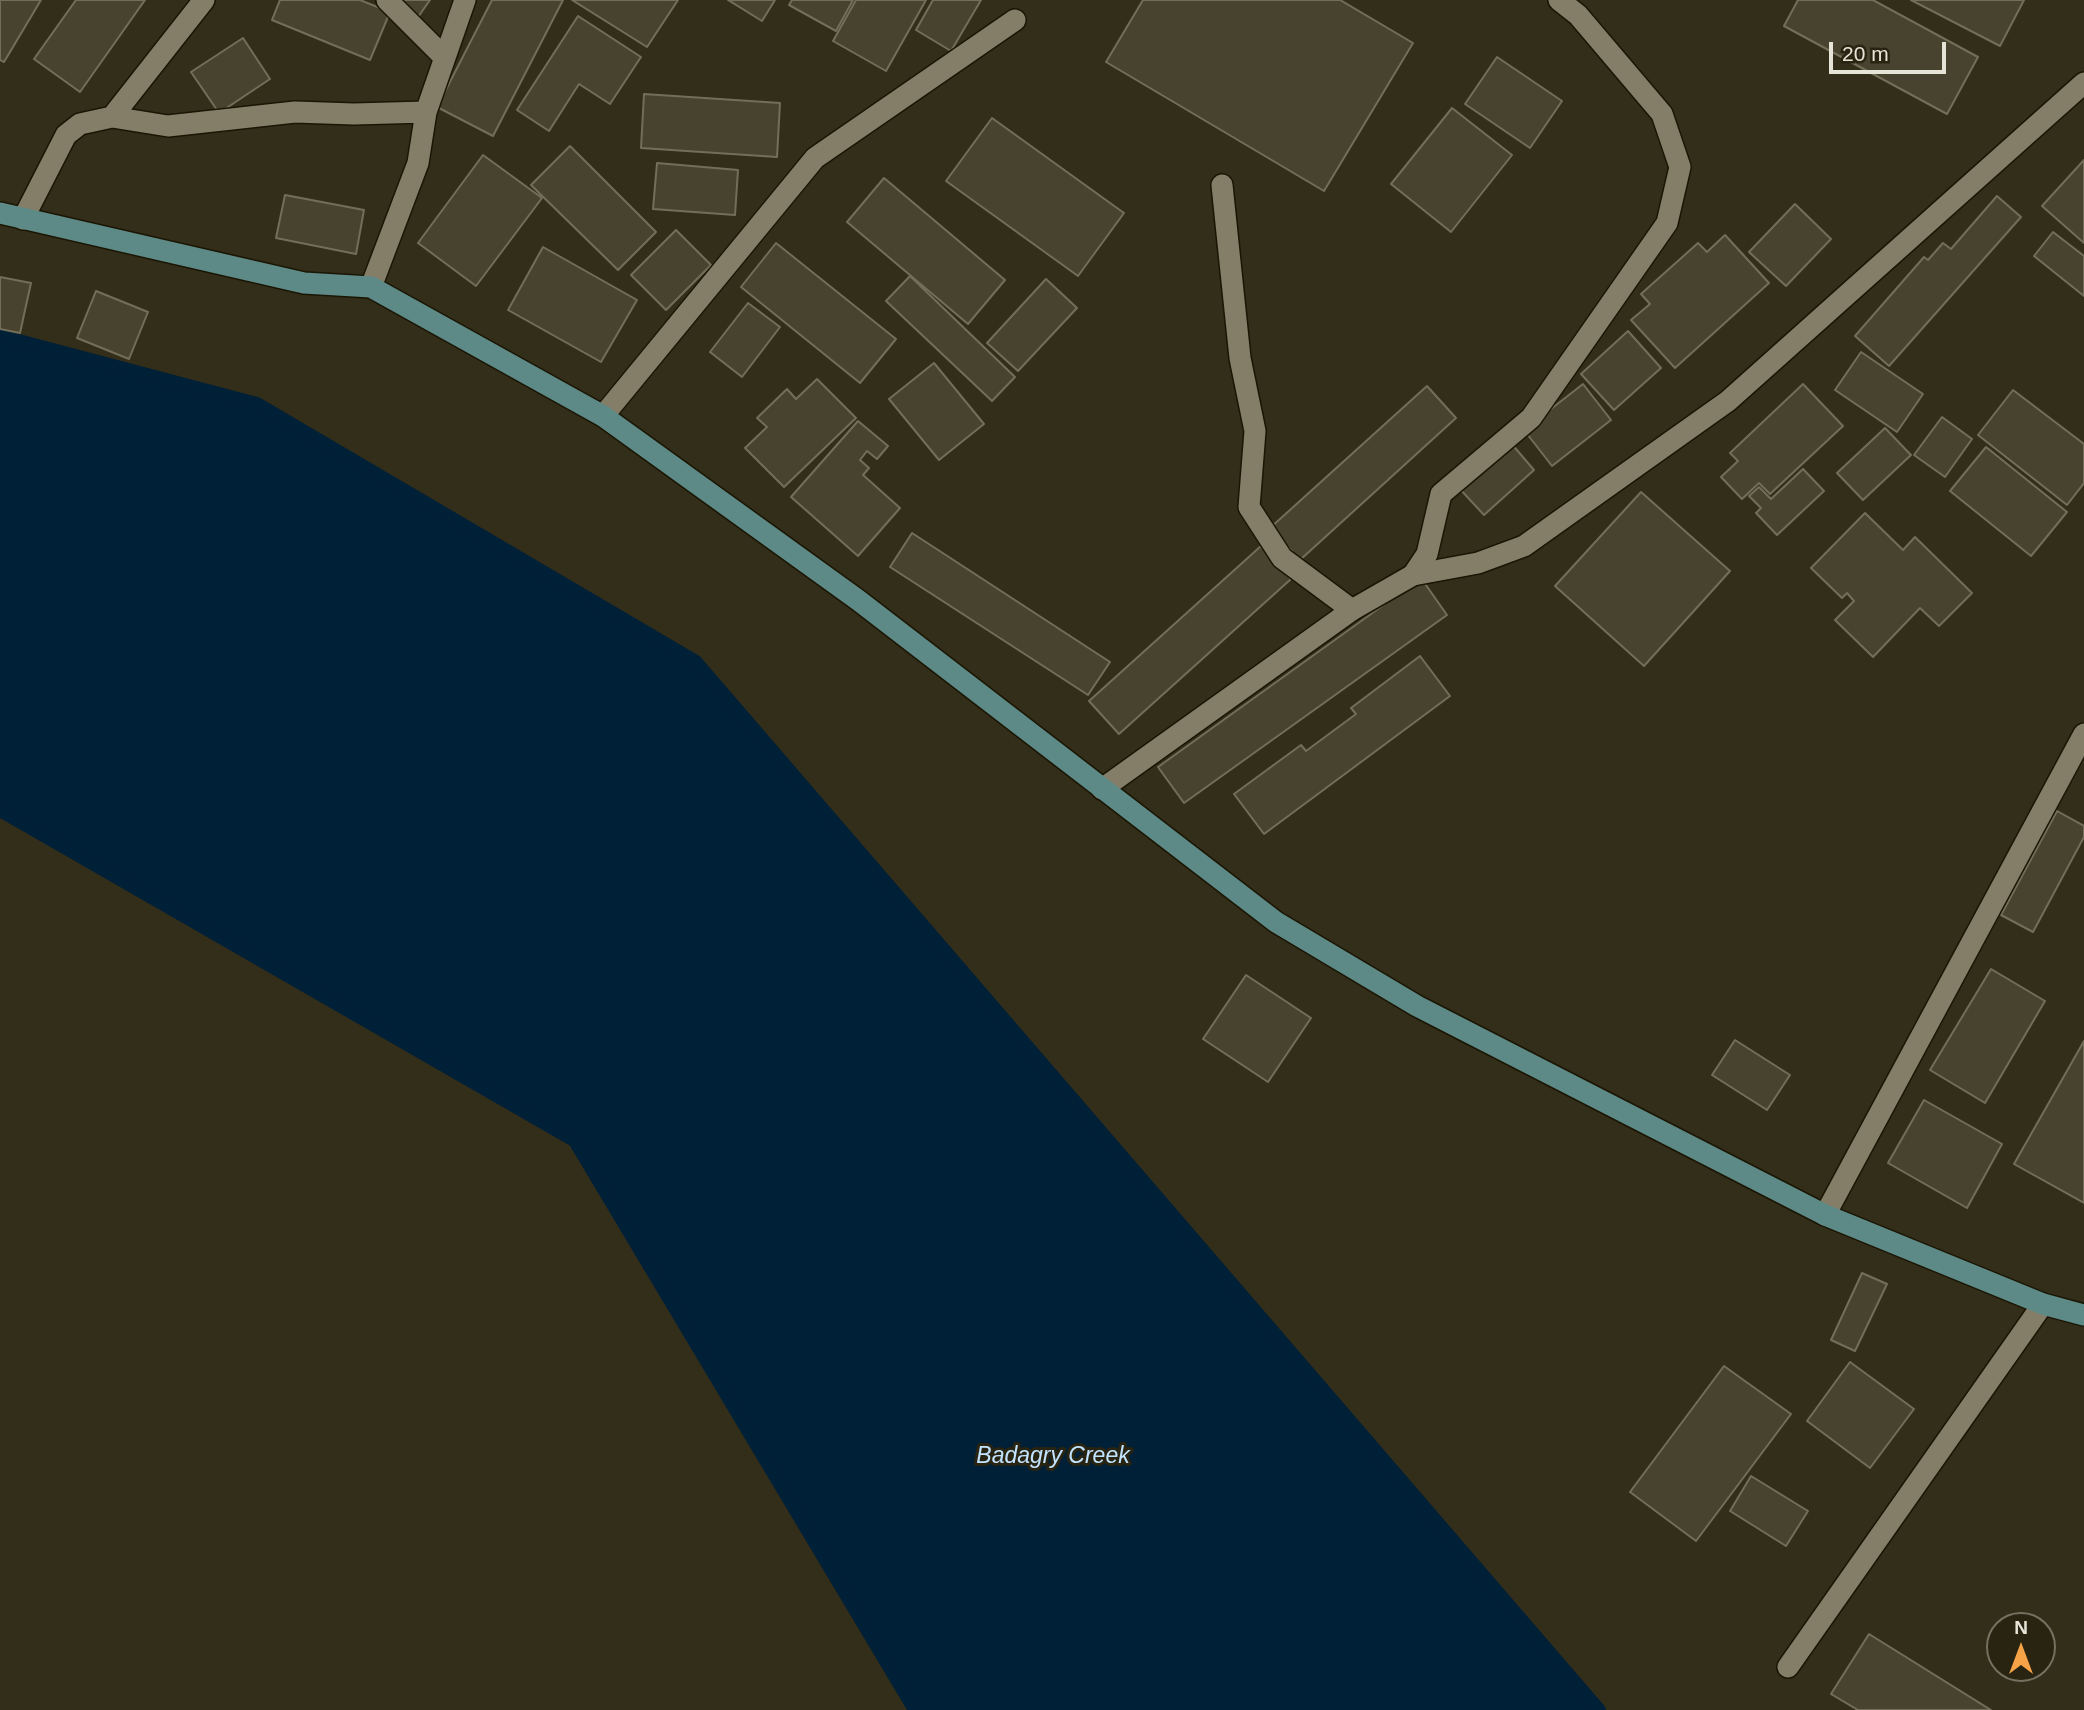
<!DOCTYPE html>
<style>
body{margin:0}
#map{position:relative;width:2084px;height:1710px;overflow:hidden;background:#332e1a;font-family:Arial,sans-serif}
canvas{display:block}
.north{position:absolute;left:1986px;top:1612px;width:70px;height:70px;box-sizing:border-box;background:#292411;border:2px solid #757060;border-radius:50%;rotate:0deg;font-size:19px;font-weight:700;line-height:28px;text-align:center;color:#e6e3d7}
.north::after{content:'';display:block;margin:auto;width:24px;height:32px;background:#f5a346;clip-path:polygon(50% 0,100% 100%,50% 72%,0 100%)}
.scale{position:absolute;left:1829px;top:42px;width:117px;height:32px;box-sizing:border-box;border:4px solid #e6e3d7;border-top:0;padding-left:9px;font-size:21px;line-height:24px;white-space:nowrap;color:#e6e3d7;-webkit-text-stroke:5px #292411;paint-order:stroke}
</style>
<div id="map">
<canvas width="2084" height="1710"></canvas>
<div class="north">N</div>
<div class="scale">20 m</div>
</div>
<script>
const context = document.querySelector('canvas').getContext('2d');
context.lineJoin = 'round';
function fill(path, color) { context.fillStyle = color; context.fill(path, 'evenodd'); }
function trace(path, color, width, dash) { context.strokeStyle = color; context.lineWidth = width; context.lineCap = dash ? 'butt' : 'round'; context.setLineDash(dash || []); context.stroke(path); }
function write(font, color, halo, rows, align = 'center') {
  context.font = font + ' Arial,sans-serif'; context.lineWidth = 6; context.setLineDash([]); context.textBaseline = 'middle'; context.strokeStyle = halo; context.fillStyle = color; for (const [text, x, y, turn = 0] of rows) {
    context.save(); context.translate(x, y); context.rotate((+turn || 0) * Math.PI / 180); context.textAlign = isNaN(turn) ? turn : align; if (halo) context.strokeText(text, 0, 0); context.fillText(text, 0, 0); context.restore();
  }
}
const water = new Path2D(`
 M0 335 257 403 696 661 1600 1710H914L574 1141 0 811Z`);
const stream = new Path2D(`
 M0 335 257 403 696 661 1600 1710
 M0 811 574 1141 914 1710`);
const building = new Path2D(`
 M0 0H41L4 62 0 60Z
 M76 0H145L80 92 34 59Z
 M280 0H360L390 12 370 60 272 20Z
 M392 0H430L416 20Z
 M492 0H563L493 136 437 107Z
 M572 0H678L647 47Z
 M728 0H775L762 21Z
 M792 0H853L836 31 789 5Z
 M856 0H926L886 71 833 41Z
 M933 0H981L951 51 916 30Z
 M1143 0H1340L1413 43 1324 191 1106 62Z
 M1798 0H1873L1978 57 1947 114 1784 26Z
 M1911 0H2024L2000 46Z
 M578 16 641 57 610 104 579 84 549 131 517 110Z
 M243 38 270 79 219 113 191 72Z
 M1497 57 1562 101 1530 148 1465 104Z
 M644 94 780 103 777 157 641 148Z
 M1452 108 1512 155 1451 232 1391 184Z
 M992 118 1124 213 1078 276 946 181Z
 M570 146 656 232 618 270 531 185Z
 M483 155 542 198 476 286 418 243Z
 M2084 160V243L2042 206Z
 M657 163 738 170 735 215 653 209Z
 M884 178 1005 280 968 324 847 222Z
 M285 195 364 210 356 254 276 238Z
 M1997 196 2021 217 1889 366 1855 336 1924 257 1928 260 1943 243 1951 249Z
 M1795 204 1831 239 1786 286 1749 252Z
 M676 230 711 265 666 310 631 275Z
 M2053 232 2084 256V296L2034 256Z
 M1725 235 1769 283 1675 368 1631 320 1650 304 1641 294 1698 243 1707 252Z
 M776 243 896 339 860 383 741 287Z
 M543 247 637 300 601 362 508 310Z
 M910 276 1015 377 992 401 886 301Z
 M0 277 31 283 20 333 0 329Z
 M1046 279 1077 308 1018 371 987 343Z
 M96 291 148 312 129 359 77 338Z
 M748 303 780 327 742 377 710 352Z
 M1628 331 1661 368 1614 410 1581 374Z
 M1861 352 1923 394 1897 432 1835 390Z
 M934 363 984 424 939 460 889 399Z
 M817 379 856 418 784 487 745 448 767 427 757 418 787 389 796 399Z
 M1583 384 1611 420 1552 466 1524 430Z
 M1803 384 1843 426 1770 494 1759 483 1742 499 1721 477 1738 461 1730 453Z
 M1427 386 1456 418 1300 560 1270 528Z
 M2013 390 2084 444V483L2067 505 1978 435Z
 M1942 417 1972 439 1945 477 1914 455Z
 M858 421 888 446 877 459 867 451 860 460 869 468 863 475 900 508 858 556 791 497Z
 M1885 428 1911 455 1863 500 1837 473Z
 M1510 442 1534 470 1484 515 1459 488Z
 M1986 447 2067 512 2031 556 1950 491Z
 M1803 469 1824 491 1777 535 1756 513 1761 508 1749 496 1759 487 1771 499Z
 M1641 492 1730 571 1644 666 1555 586Z
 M1865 513 1903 550 1915 537 1972 593 1939 626 1920 608 1873 657 1835 620 1854 601 1847 593 1842 598 1811 568Z
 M912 533 1110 662 1088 695 890 567Z
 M1261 546 1291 579 1119 734 1089 701Z
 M1421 578 1447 615 1184 803 1158 767Z
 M1420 656 1450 696 1264 834 1234 794 1301 745 1306 751 1356 714 1351 708Z
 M2057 811 2084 826V837L2033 932 2001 915Z
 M1991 969 2045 1001 1985 1103 1930 1070Z
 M1246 975 1311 1018 1268 1082 1203 1039Z
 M1735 1040 1790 1075 1767 1110 1712 1075Z
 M2084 1041V1203L2014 1164Z
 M1924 1100 2002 1144 1967 1208 1888 1163Z
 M1862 1273 1887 1284 1855 1351 1831 1340Z
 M1850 1362 1914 1409 1870 1468 1807 1421Z
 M1724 1366 1791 1414 1696 1541 1630 1492Z
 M1751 1476 1808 1511 1786 1546 1730 1511Z
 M1869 1634 1991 1710H1858L1831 1694Z`);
const lane = new Path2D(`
 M1222 185 1240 358 1255 431 1249 507 1282 558 1352 610
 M1413 575 1427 554 1441 494 1531 418 1667 223 1680 167 1662 114 1578 15 1559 0`);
const street = new Path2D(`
 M387 0 444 57
 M112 117 204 0
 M23 219 66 135 80 124 112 117 168 126 295 112 354 114 426 112
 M371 287 418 163 426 112 465 0
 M603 416 815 158 1015 20
 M1102 789 1352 610 1413 575 1478 563 1524 546 1728 401 2084 83
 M1825 1215 2084 734
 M1788 1667 2043 1304`);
const secondary = new Path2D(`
 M0 213 304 283 371 287 603 416 858 600 1276 922 1417 1006 1825 1215 2043 1304 2084 1315`);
const waterNames = [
 ["Badagry Creek",1053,1457]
];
fill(water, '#002037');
trace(stream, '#002037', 12);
fill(building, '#48432f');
trace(building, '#736e58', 2);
trace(lane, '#1b1604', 24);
trace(street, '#1b1604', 24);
trace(secondary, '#1b1604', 24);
trace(lane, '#847e68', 21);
trace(street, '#847e68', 21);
trace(secondary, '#5d8a87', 21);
write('italic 23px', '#c2e4ff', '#292411', waterNames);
</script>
